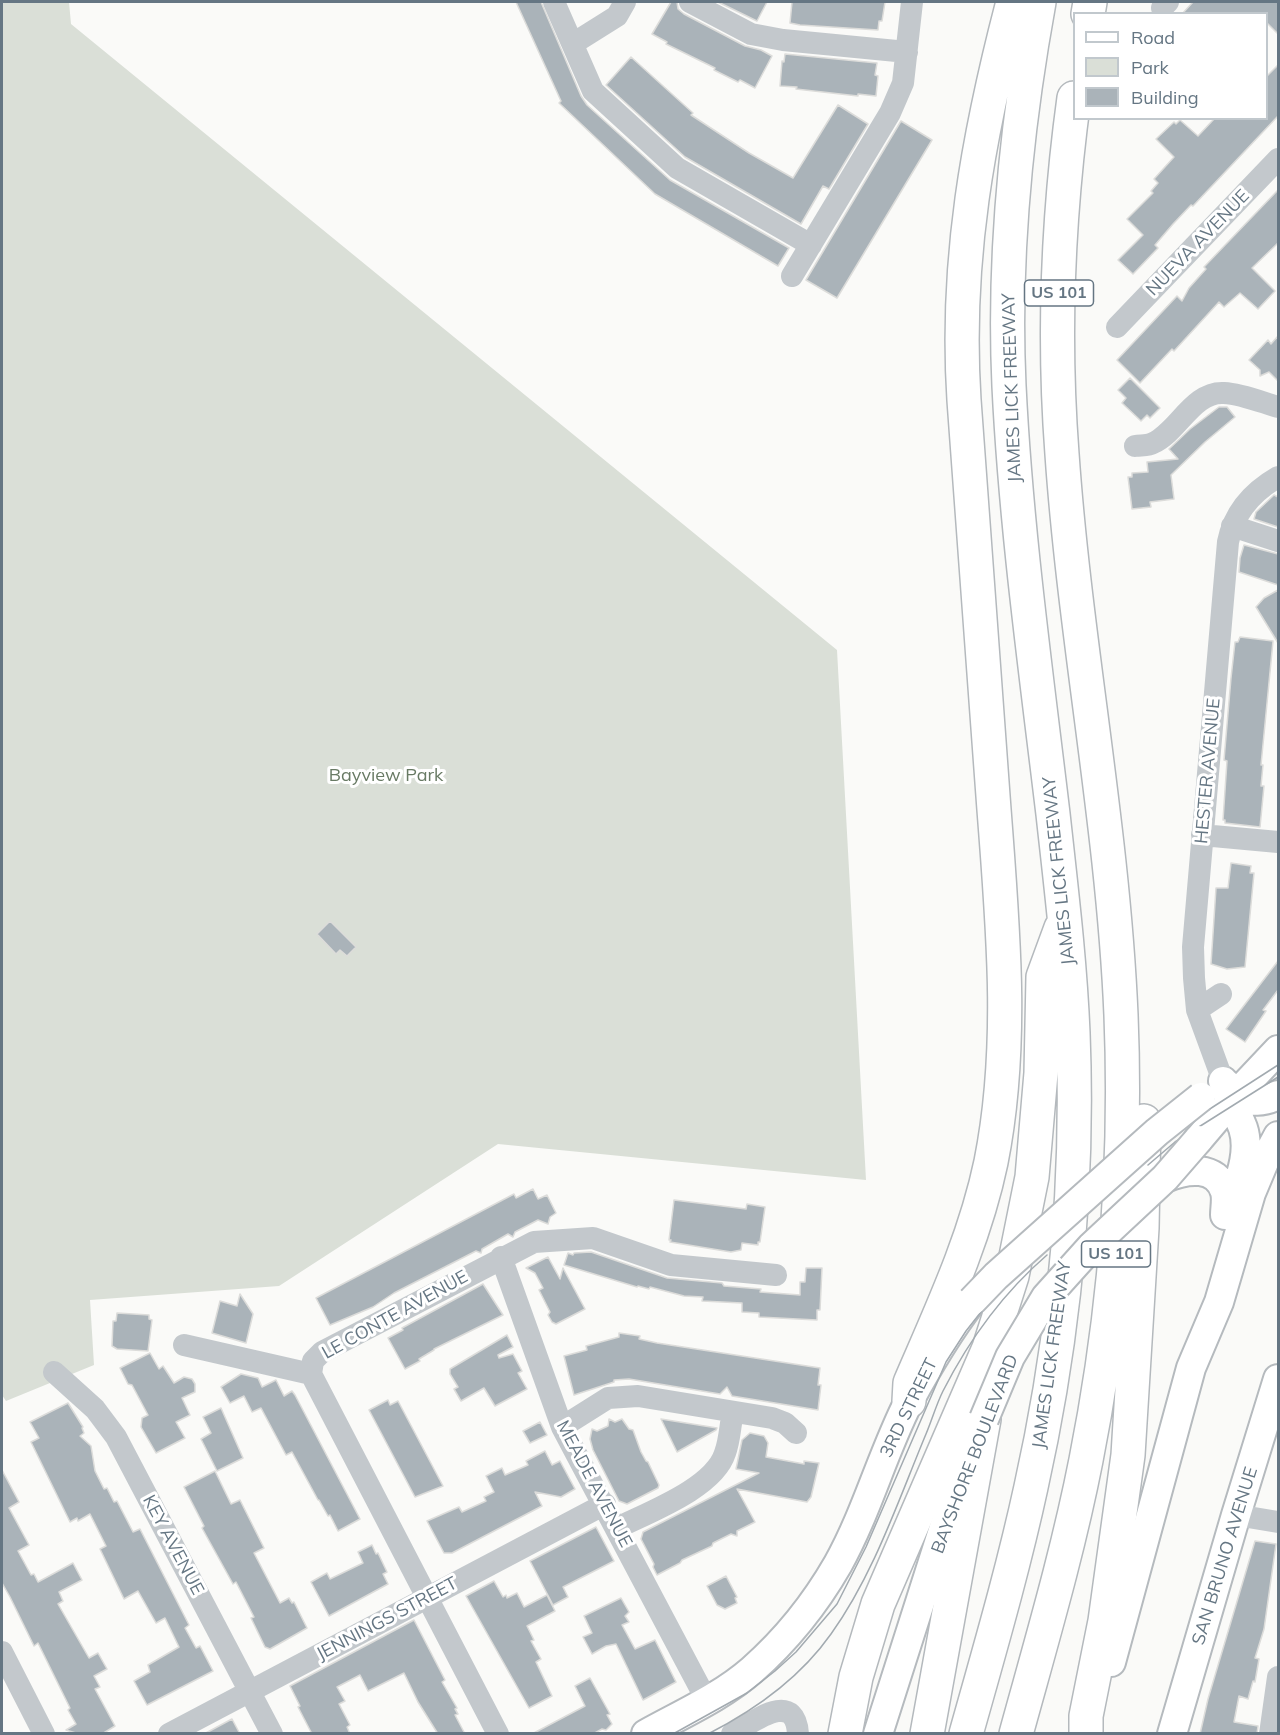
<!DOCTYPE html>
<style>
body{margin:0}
#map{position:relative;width:1280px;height:1735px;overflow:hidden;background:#fafaf8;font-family:Mulish,sans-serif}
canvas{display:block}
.frame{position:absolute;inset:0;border:3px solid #657683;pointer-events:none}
.legend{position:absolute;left:1073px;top:12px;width:195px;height:108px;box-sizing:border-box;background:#fff;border:2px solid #c1c8cd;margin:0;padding:8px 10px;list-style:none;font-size:18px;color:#657683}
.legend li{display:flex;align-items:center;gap:12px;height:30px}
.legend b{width:30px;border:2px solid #c1c8cd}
</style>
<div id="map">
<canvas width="1280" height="1735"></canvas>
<div class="frame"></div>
<ul class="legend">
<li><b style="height:8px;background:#fff"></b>Road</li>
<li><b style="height:16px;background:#dadfd7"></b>Park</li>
<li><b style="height:16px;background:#aab3b9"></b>Building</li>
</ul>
</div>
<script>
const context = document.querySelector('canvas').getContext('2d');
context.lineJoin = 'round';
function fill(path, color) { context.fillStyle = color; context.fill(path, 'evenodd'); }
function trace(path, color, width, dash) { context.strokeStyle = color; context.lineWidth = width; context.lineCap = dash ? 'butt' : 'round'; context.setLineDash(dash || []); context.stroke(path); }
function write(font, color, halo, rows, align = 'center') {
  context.font = font + ' Mulish,sans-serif'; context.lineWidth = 6; context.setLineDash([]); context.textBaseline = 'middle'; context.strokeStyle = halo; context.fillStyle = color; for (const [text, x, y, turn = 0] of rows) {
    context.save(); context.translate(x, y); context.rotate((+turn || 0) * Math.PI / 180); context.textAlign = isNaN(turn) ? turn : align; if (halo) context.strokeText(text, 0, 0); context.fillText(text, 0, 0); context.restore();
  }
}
const green = new Path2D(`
 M2 2H69L71 24 837 650 866 1180 498 1144 279 1286 90 1300 94 1365 6 1401 2 1395Z`);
const building = new Path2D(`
 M516 2H541L581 96 587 105 670 180 789 248 778 266 655 194 559 103 561 101Z
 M671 2H677L678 9 684 14 745 46 761 50 772 56 755 88 740 80 738 82 714 70 715 68 666 44 667 42 652 34Z
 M718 2H767L757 21Z
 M792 2H885L882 21H879L878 30 800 25 790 23Z
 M1193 2H1278V34L1266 22V14H1182Z
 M785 54 877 63 875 75 878 76 876 96 858 94V96L796 89 797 87 780 86 782 61 784 62Z
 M631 57 693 113 691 115 749 153 793 178 838 105 868 124 829 189 823 186 801 224 685 157 606 85Z
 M1278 65V116L1193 206 1191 205 1173 224 1155 245 1158 248 1133 274 1118 260 1143 235 1127 219 1153 193 1151 191 1158 183 1154 179 1174 157 1156 139 1174 122 1176 124 1180 120 1198 136 1215 118H1266V77Z
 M901 121 932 140 837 298 806 280Z
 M1278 190V243L1252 268 1275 291 1258 309 1240 293 1224 307 1219 302 1174 351 1172 349 1140 383 1117 360 1177 296 1182 301 1189 288 1206 269 1204 267Z
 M1278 336V381L1269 372 1260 376V370L1249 360 1268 340 1271 344Z
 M1130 378 1160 408 1150 418 1147 415 1141 421 1122 403 1126 398 1118 390Z
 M1219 407H1227L1235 417 1205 442 1171 475 1174 499 1150 502 1151 507 1132 509 1128 477H1132V473L1148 472 1147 462 1178 459 1169 449 1190 429Z
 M1274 495 1278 497V527L1254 519 1256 512Z
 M1244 545 1278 554V585L1239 572 1240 558Z
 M1278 590V643L1256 607 1264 598Z
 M1240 637 1273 641 1261 765H1263L1261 786H1264L1260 827 1225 823V820H1223L1227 761 1224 760 1231 678 1235 642H1238Z
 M1231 863 1251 866 1250 873H1254L1245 967 1227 969 1211 964 1216 888H1228Z
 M330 921 356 947 347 956 340 950 336 954 317 934Z
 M1278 961V990L1263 1010 1266 1011 1245 1042 1226 1029Z
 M533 1189 538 1199 547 1195 556 1213 550 1217 548 1224 538 1220 515 1232 513 1237 508 1234 482 1249 481 1253 476 1251 394 1293 373 1307 330 1325 316 1298 514 1194 516 1198Z
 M674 1200 746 1209 747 1204 765 1207 760 1242H758V1245L742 1243 741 1250 731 1252 670 1242 671 1240H669Z
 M591 1252 667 1278 722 1283 724 1286 761 1289 760 1292 800 1295V1282H805L806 1268H822L820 1310H817V1320L759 1317V1313L742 1312V1303L702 1301 703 1297 684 1296 650 1287 649 1289 638 1286 637 1287 564 1265 568 1253 573 1255 574 1253Z
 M548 1257 560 1279 563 1268 585 1309 556 1324 552 1322 548 1315 550 1312 539 1290 543 1288 535 1273 526 1268Z
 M483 1284 503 1315 434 1349V1350L419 1359 420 1361 405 1369 388 1338 403 1330 402 1328Z
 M240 1294 253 1314 246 1343 212 1333 220 1301 237 1306Z
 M117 1313 149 1315V1319L152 1320 148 1351 117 1349 112 1346 113 1321H116Z
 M619 1333 640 1336 639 1339 657 1343 820 1368 818 1385H821L818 1410 732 1396 727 1387 720 1394 629 1379 614 1380V1382L574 1395 564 1356 587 1350 586 1346 619 1337Z
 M507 1335 513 1347 498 1355 499 1358 513 1354 522 1371 518 1373 527 1389 495 1406 484 1388 461 1401 454 1389 458 1387 450 1374V1369Z
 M150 1353 159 1369 163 1366 174 1383 184 1377 192 1379 195 1384V1392L182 1398 190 1415 176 1422 185 1438 156 1453 141 1427 142 1418 148 1415 132 1385 128 1384 120 1368Z
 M241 1374 258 1378 262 1387 276 1380 284 1396 292 1391 295 1395 360 1519 338 1531 330 1515 328 1516 319 1500H318L292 1452 286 1455 261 1408 252 1412 244 1396 230 1403 221 1387Z
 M388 1400 390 1405 398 1401 443 1486 415 1497 369 1410Z
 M68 1403 83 1427 82 1428 84 1433 80 1436 91 1446 95 1471 104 1489 107 1488 114 1502 117 1501 133 1532 140 1529 189 1625 185 1628 196 1648 200 1646 213 1671 147 1705 134 1681 150 1672 148 1665 179 1647 165 1618 156 1623 138 1591 124 1599 100 1549 106 1546 90 1514 78 1521 77 1518 70 1522 31 1442 39 1438 30 1422Z
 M221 1408 243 1458 217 1471 201 1439 211 1433 203 1417Z
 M609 1419 615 1422 622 1419 629 1429 633 1430 641 1452 646 1461 648 1462 659 1485 658 1488 627 1504 619 1501 593 1450 590 1439 592 1429 597 1431 608 1426Z
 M661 1419 717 1428 716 1430 677 1452Z
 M540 1422 547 1435 530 1443 523 1431Z
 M750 1433 764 1436 768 1443 766 1457 804 1464V1461L819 1463 811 1497 807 1502 737 1489 755 1522 737 1531V1536L731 1534 713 1543 712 1546 682 1560 680 1563 657 1575 653 1567 654 1564 641 1539 643 1532 759 1473 736 1469 742 1440Z
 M545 1451 552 1465 560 1461 575 1489 561 1497 535 1492 542 1506 452 1553H444L427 1521 459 1507 462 1512 486 1501 484 1497 494 1492 486 1476 502 1468 505 1475 528 1465 526 1461Z
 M2 1470 19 1502 9 1508 29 1545 18 1551 31 1575 34 1574 38 1582 73 1563 82 1580 59 1592 63 1601 58 1604 89 1658 98 1653 107 1669 94 1676 100 1687 95 1689 115 1726 102 1734H79L66 1730 76 1724 68 1710 70 1708 38 1643 34 1646 10 1597 2 1583Z
 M215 1471 231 1504 240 1500 264 1548 254 1553 280 1603 289 1598 292 1603 294 1602 307 1628 270 1649 265 1647 251 1618 254 1617 236 1582 233 1584 202 1528 204 1526 184 1487Z
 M596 1527 614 1561 563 1587 568 1597 553 1605 530 1561Z
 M1255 1541 1276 1544 1264 1629 1255 1658 1259 1659 1255 1682 1253 1681 1248 1699 1239 1696 1234 1722 1258 1726 1257 1734H1200L1208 1699Z
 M372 1545 376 1554 378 1553 387 1572 383 1574 388 1584 329 1616 311 1582 327 1573 330 1579 363 1563 358 1552Z
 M726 1576 737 1597 735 1598 737 1603 725 1609 717 1605 707 1586Z
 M494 1581 503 1597 506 1595 507 1598 517 1593 524 1607 547 1595 555 1611 527 1626 534 1640 531 1641 541 1659 536 1662 552 1696 529 1708 466 1596Z
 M621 1598 629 1612 625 1616 629 1622 622 1625 635 1649 655 1640 676 1682 643 1700 616 1644 606 1646 592 1654 583 1637 592 1633 584 1616Z
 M414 1620 445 1680 442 1682 457 1708 455 1709 458 1714 455 1715 465 1734H438L418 1702 404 1673 368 1691 360 1675 337 1687 345 1701 339 1704 350 1725 347 1727 350 1734H312L298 1707 300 1706 290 1686Z
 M590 1678 610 1714 607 1715 612 1724 606 1730 602 1729 593 1734H532L585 1706 575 1686Z
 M232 1719 240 1734H204Z`);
const minor = new Path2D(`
 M554 2 593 91 677 168 811 245
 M690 2 751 34 783 40 907 52
 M1162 8 1168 2
 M574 43 617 16 625 2
 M792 276 890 113 903 83 912 2
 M1117 327 1278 159
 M1135 446C1141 445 1148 446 1153 443 1178 432 1193 391 1224 393 1242 394 1261 402 1278 407
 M1232 526 1278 541
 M1202 835 1278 842
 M1197 1010 1221 994
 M1223 1081 1197 1010 1194 978 1193 947 1228 542C1234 512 1252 492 1278 477
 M501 1257 562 1427 707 1701
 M184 1345 311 1374
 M54 1372 95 1409 116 1437 272 1734
 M562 1427 608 1398 638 1396 772 1418 785 1423 796 1433
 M1236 1515 1278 1522
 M617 1528C649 1512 714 1488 725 1453 730 1440 730 1425 733 1412
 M2 1652 44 1734
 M169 1734 605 1504
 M498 1734 311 1374 313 1361 322 1352 534 1242 593 1238 671 1265 776 1275
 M732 1734C752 1723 795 1688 798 1734
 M1270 1734 1278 1677`);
const major = new Path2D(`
 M1223 1081C1228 1097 1237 1112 1243 1128 1250 1149 1242 1173 1235 1193
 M1225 1083C1242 1099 1255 1107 1278 1095
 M1198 1140 1244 1086 1278 1050
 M1165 1178C1186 1169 1217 1164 1225 1192 1227 1199 1225 1208 1225 1215
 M1111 1662 1191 1368 1219 1302 1251 1193 1264 1162 1278 1136
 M646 1734C682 1714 721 1697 752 1670 786 1640 815 1604 838 1564 867 1512 882 1454 909 1401 928 1366 948 1332 972 1301
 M878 1734 953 1499 966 1466
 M1172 1734 1236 1515 1278 1379`);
const highway = new Path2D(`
 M1088 14 1090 2
 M909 1401 910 1383C941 1311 975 1239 991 1162 1015 1041 1002 918 993 796 983 664 974 532 964 400 955 261 978 136 1013 2
 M845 1734 856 1677 878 1604 989 1348 1012 1276 1032 1177 1041 1073 1043 977 1061 928
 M927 1734 984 1419
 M966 1734C989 1652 1013 1570 1031 1487 1064 1339 1079 1185 1073 1033 1070 960 1061 887 1053 814 1036 672 1016 529 1009 386 1003 257 1016 128 1039 2
 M1016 1734C1041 1643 1068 1552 1086 1460 1115 1314 1127 1164 1121 1015 1113 827 1075 641 1062 454 1053 336 1058 215 1074 98
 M1086 1734V1716L1105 1621 1128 1455 1142 1228 1144 1121`);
const tram = new Path2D(`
 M1148 1165 1175 1142 1278 1077
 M673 1734 747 1693 775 1671 796 1652 837 1604 866 1547 946 1362 966 1331 1003 1284 1171 1134 1278 1065
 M708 1734C755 1710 800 1678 831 1634 874 1574 898 1501 926 1434 932 1420 936 1405 943 1391 969 1340 1003 1293 1047 1255`);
const majorBridge = new Path2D(`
 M972 1301 996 1276 1157 1132 1201 1097
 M984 1419 1010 1357 1046 1297 1091 1247 1165 1178 1198 1140`);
const shields = [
 [1059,293,69],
 [1116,1254,69]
];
const shieldNames = [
 ["US 101",1059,293],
 ["US 101",1116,1254]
];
const streetNames = [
 ["NUEVA AVENUE",1198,243,-46],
 ["JAMES LICK FREEWAY",1012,388,-92],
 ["HESTER AVENUE",1208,771,-85],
 ["JAMES LICK FREEWAY",1059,871,-96],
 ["LE CONTE AVENUE",395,1315,-29],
 ["JAMES LICK FREEWAY",1052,1355,-82],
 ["3RD STREET",909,1408,-64],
 ["BAYSHORE BOULEVARD",975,1454,-69],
 ["MEADE AVENUE",594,1484,62],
 ["KEY AVENUE",173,1545,62],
 ["SAN BRUNO AVENUE",1225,1556,-73],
 ["JENNINGS STREET",387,1619,-28]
];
const parkNames = [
 ["Bayview Park",386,776]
];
fill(green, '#dadfd7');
fill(building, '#aab3b9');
trace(building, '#dcdcda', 1.5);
trace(major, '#b5babe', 32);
trace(highway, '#b4b9bd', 36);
trace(minor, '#c3c8cc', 22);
trace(major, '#fff', 28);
trace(highway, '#fff', 33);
trace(tram, '#a2aab0', 1.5);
trace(majorBridge, '#b5babe', 32, []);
trace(majorBridge, '#fff', 28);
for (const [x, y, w] of shields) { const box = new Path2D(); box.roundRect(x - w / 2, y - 13, w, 26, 4.5); context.fillStyle = '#fff'; context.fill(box); trace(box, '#657683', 1.5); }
write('bold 16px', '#657683', null, shieldNames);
write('18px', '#657683', '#fff', streetNames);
write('18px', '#687a64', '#fff', parkNames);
</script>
